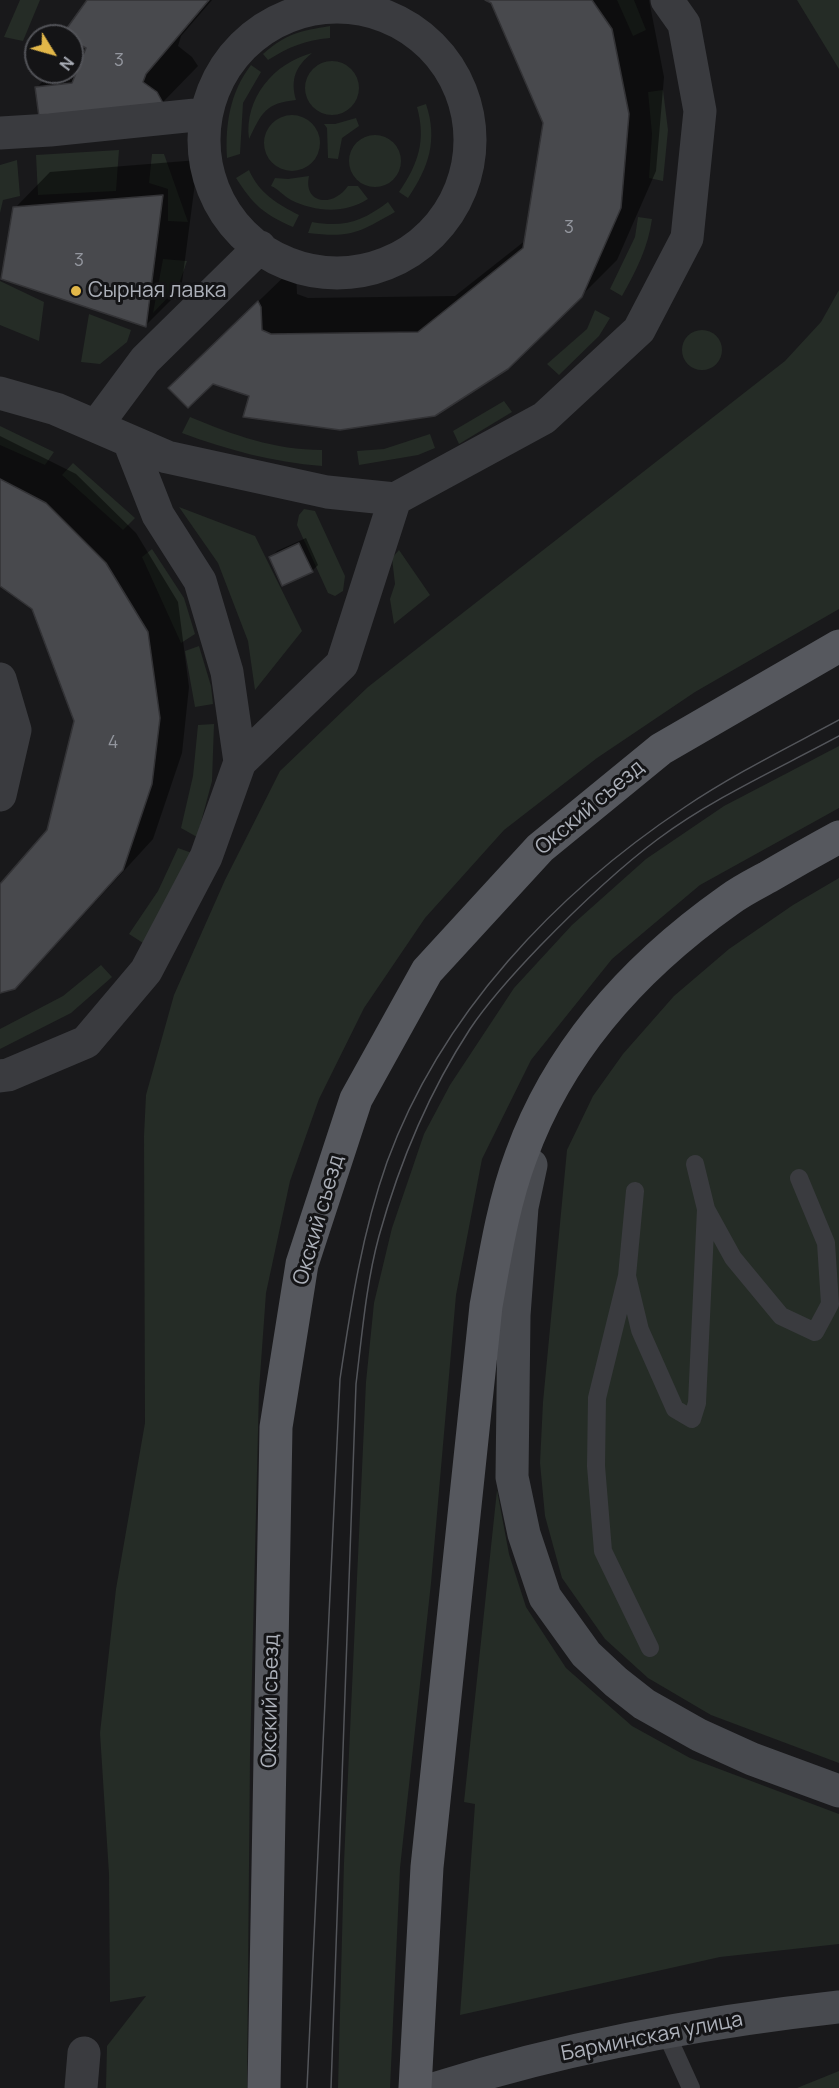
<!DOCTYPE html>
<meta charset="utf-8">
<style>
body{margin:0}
#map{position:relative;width:839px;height:2088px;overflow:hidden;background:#19191b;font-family:Manrope,sans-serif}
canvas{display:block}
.north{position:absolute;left:24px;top:24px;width:60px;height:60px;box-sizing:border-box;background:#141416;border:2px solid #515257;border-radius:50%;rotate:127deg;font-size:16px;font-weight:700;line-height:24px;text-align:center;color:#acb0b9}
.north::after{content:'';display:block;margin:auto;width:21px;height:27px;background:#e2b749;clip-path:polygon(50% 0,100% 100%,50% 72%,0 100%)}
</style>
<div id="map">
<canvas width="839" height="2088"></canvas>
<div class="north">N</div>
</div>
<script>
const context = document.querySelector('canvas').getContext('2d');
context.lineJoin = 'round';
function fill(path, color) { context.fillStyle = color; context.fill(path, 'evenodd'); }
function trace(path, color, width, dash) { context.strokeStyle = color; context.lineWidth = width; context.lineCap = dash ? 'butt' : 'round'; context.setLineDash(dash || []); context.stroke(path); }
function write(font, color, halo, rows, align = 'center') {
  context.font = font + ' Manrope,sans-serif'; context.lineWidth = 6; context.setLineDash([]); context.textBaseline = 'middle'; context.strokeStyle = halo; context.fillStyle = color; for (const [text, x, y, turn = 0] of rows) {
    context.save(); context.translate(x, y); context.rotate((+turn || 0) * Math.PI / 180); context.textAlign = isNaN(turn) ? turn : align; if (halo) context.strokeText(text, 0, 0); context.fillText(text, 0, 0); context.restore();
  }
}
const green = new Path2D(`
 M20 0H40L23 41 4 37Z
 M617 0H634L646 30 633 36Z
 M797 0H839V69Z
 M330 26V38C305 40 289 47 268 60L263 54C287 33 300 31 330 26Z
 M312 53C296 66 290 79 296 100 266 103 262 112 249 139 244 98 274 63 312 53Z
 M305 88a27 27 0 1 1 54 0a27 27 0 1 1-54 0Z
 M251 65 261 72 243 103 240 154 227 158C225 125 230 92 251 65Z
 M663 90 668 130 663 181 649 178 652 134 648 92Z
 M426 104C438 140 429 167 408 198L399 192C419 163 426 140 417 107Z
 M264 143a28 28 0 1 1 56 0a28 28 0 1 1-56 0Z
 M356 118 359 126 342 138 338 159 328 158 327 128 324 124H335Z
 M349 161a26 26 0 1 1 52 0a26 26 0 1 1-52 0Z
 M119 150 116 191 38 195 36 155Z
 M152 154H164L188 222 168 221V189L149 183Z
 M17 160 20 196 3 200 0 213V165Z
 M249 170C259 193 277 204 299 215L293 227C265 215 253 205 236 178Z
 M309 176C303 204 333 208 348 186H358L368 199C345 214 315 212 291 200 283 196 279 189 271 186L275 178 288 179Z
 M388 202 395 212C358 233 351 238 308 233L312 222C344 228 363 221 388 202Z
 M638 217 652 219C648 248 636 271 622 296L610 289 635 237Z
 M163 259 187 261 178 287 153 313Z
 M0 281 44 302 39 341 0 325Z
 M839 290V609L695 692 597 758 504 830 425 918 364 1008 319 1099 290 1181 266 1293 259 1390 250 1756 247 2088H106L107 2046 146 1996 110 2002 109 1874 100 1733 116 1589 145 1423 144 1136 146 1095 174 995 225 880 280 771 368 687 785 361 821 322Z
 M595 310 610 318 599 336 559 375 547 364 587 329Z
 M89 314 131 330 127 342 100 364 81 362Z
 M682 350a20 20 0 1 1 40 0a20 20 0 1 1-40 0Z
 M504 401 512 412 459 444 453 431Z
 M190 417C233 435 275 450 322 450V466C272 462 228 450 182 433Z
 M0 426 54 452 45 465 0 445Z
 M430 434 435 448 418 455 359 465 357 451 384 449Z
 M73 463 135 518 123 530 62 475Z
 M179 507 255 536 302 631 255 690 248 641 218 563Z
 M304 509 315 511 345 576 343 591 335 596 328 593 297 525 299 515Z
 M152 549 184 598 195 634 181 643 142 557Z
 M399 550 430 595 394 624 390 599 395 584 392 558Z
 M199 646 211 686 213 704 195 707 185 651Z
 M214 724 212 781 197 837 181 828 193 776 198 725Z
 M839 746V808L700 885 612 959 531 1060 482 1159 456 1295 431 1583 400 1868 390 2088H338L344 1862 366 1382 374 1303 392 1228 424 1134 450 1085 514 988 572 925 646 859 724 806Z
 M178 848 192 853 143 943 129 934 158 891Z
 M839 878V1763L711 1715 648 1678 605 1639 562 1578 545 1516 540 1463 543 1402 567 1150 593 1096 623 1054 674 996 729 949 793 905Z
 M101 965 112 977 71 1013 0 1049V1029L63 996Z
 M497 1490 509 1554 526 1607 566 1668 632 1726 690 1758 839 1814V1944L720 1957 460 2015 475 1804 464 1802Z
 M839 2071V2088H797Z`);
const shadow = new Path2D(`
 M89 0H212L181 36 178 46 192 57 198 66 163 102 41 115 37 87 53 72H72V53L86 50 87 48 72 39V36L64 34Z
 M488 0H649L664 77 656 171 617 260 581 296 250 395 206 352 294 267 296 271 297 294 308 298 455 296 526 240 545 123 492 2Z
 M198 160 181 290 146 325 15 208 50 172Z
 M0 436 76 474 136 533 178 602 189 687 182 753 153 839 45 957 14 988 0 991V886L49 830 76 721 33 608 0 584Z
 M306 538 318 565 312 571 271 557 277 551Z`);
const building = new Path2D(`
 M87 0H209L146 74 143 82 157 92 163 103 39 117 35 87 72 83 86 48 72 41V36L62 35Z
 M485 0H592L612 29 629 114 621 208 582 297 508 369 435 416 340 430 243 417 249 396 213 384 188 408 168 388 258 301 261 307 262 330 271 334 418 332 523 248 543 123 491 3Z
 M163 195 146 327 1 279 13 207Z
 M0 479 46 503 106 563 148 632 160 718 152 784 123 870 15 989 0 993V884L47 830 74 721 32 609 0 586Z
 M299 543 313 572 282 586 269 557Z`);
const service = new Path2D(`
 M695 1164 706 1209
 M627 1276 635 1191
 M650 1648 603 1551 596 1466 597 1398 627 1276 640 1330 675 1409 692 1419 697 1403 706 1209 733 1258 781 1316 815 1332 830 1304 826 1243 799 1178
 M666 2033 691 2088`);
const minor = new Path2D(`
 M204 140a133 133 0 1 1 266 0a133 133 0 1 1-266 0Z
 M0 133 50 130 205 114
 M0 393 56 409 167 457 327 492 395 499 544 418 639 330 687 238 700 111 684 24 667 0
 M96 426 145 360 260 247
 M129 441 158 515 200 581 227 672 240 762
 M0 679 15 730 0 795
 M0 1076 8 1075 86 1042 146 971 206 857 240 762 342 664 395 499
 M81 2088 84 2053`);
const secondary = new Path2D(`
 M531 1165 522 1207 514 1315 512 1477 524 1534 545 1597 586 1654 616 1682 644 1704 699 1735 752 1759 839 1791
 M437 2088C567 2047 703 2022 839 2007`);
const primary = new Path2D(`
 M264 2088 276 1427 302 1264 356 1099 427 971 540 848 661 749 839 646
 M415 2088 427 1867 486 1306C495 1256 503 1204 521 1156 560 1048 637 965 729 900 741 891 755 884 768 877 792 863 815 850 839 837`);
const tram = new Path2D(`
 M307 2088 340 1379C351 1305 362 1233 387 1162 441 1014 556 893 685 807 734 774 787 748 839 720
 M331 2088 356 1384C362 1335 366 1284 379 1236 399 1164 429 1092 470 1029 490 999 515 972 540 946 577 908 615 871 658 839 713 798 778 769 839 736`);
const markers = [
 [76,291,6,"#e2b749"]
];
const numberNames = [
 ["3",119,61],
 ["3",569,228],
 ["3",79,261],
 ["4",113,743]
];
const poiNames = [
 ["Сырная лавка",88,291]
];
const streetNames = [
 ["Окский съезд",590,808,-40],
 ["Окский съезд",319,1220,-74],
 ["Окский съезд",271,1701,-89],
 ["Барминская улица",652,2037,-11]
];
fill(green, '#252c26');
fill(shadow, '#0007');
fill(building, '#48494d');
trace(building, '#333336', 1.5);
trace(service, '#3a3b3f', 18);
trace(minor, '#3a3b3f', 33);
trace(secondary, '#484a4f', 33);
trace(primary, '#56585e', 33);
trace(tram, '#53555a', 1.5);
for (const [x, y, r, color] of markers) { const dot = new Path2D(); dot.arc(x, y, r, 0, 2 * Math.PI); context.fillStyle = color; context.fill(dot); trace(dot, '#141416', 2); }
write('18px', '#93969e', null, numberNames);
write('21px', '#acb0b9', '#141416', poiNames, 'left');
write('21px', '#acb0b9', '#141416', streetNames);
</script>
